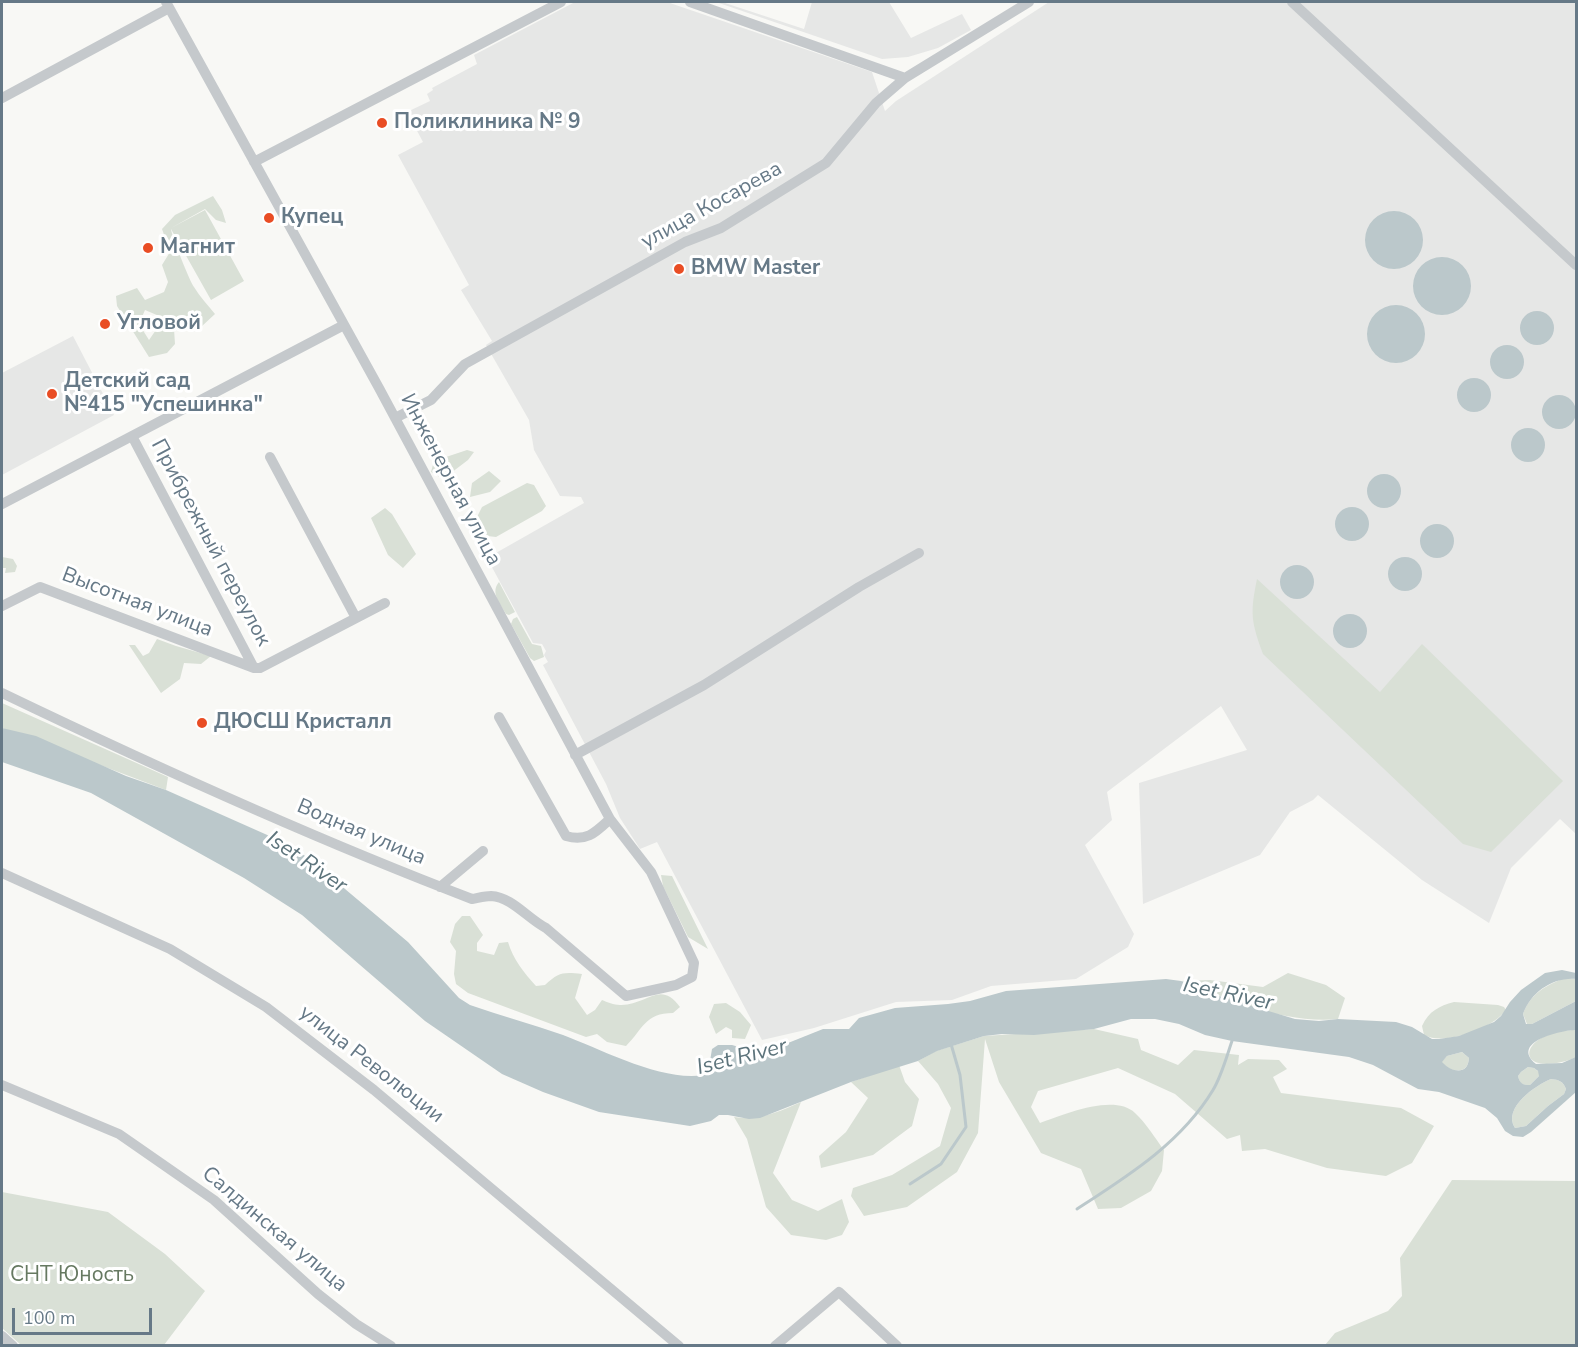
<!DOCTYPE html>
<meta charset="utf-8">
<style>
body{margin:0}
#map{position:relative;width:1578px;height:1347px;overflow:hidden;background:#f8f8f5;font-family:"Nunito Sans",sans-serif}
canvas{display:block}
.frame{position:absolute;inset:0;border:3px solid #667987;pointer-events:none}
.scale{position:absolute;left:12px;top:1308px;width:140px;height:27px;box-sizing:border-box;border:3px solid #667987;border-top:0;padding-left:8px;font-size:18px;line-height:21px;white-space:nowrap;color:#667987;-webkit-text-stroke:4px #fff;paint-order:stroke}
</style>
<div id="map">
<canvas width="1578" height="1347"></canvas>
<div class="frame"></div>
<div class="scale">100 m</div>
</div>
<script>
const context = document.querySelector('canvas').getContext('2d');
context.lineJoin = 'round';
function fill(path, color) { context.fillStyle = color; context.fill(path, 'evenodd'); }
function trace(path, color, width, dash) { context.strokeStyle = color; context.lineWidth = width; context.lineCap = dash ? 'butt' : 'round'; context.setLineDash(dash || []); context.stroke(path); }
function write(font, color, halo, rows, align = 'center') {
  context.font = font + ' "Nunito Sans",sans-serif'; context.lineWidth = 6; context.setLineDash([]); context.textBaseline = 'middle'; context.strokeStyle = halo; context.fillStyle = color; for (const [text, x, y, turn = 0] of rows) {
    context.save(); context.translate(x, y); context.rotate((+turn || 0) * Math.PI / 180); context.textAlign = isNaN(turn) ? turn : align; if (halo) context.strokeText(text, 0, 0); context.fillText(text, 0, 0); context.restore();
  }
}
const built = new Path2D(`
 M575 2H667L872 72 885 111 896 101 1049 2H1576V834L1560 819 1511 868 1489 923 1422 880 1318 795 1313 800 1290 812 1260 855 1143 904 1139 783 1247 750 1221 706 1107 792 1112 820 1085 845 1134 934 1128 947 1076 979 991 986 952 1000 896 1002 814 1028 762 1040 657 842 640 849 620 818 606 784 543 665 548 662 544 655 546 651 542 644 533 643 487 558 584 503 581 497 560 496 534 450 529 420 486 345 492 341 461 290 469 285 398 155 423 142 407 112 430 101 427 94 433 90 432 88 477 64 474 55Z
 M716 2H722L804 29 812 2H889L911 38 962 14 971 30 938 48 908 57 882 59Z
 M73 336 114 415 2 475V373Z`);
const green = new Path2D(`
 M213 196 222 210 226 223 216 220 205 209 171 228 205 210 244 281 211 300 171 229C171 234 190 282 194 287 200 297 208 305 215 314L201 327 178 324 145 310 139 324 149 340 158 327 174 329 175 344 167 353 149 357 117 306 116 296 137 288 145 300 164 292 168 282 162 265 170 252 162 229 175 215Z
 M467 450 474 452 468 460 443 479 431 472 434 461Z
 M489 471 501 481 490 492 470 497 472 483Z
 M527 483 534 485 546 506 542 511 496 537 479 535 473 525 482 507Z
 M385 508 392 514 416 554 403 568 388 555 371 518Z
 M2 557 13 559 17 566 15 572 5 573 6 568H2Z
 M1257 579 1380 692 1422 644 1563 781 1491 852 1463 844 1263 654C1251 621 1250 613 1257 579Z
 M499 582 515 612 509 615 506 614C500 603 490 593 499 582Z
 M517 617 532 644 541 646 544 657 534 661 530 658 511 624 513 619Z
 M157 639 176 646 211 656 201 664 184 663 180 679 161 693 129 645H135L143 656 149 653Z
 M2 703 168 777 166 790 2 728Z
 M661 875 672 876 708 949 688 937 663 886Z
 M462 916H470L483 935 477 943V951L494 955 499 943 508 942C513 959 524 973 536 986L545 985C559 972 563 972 582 974L575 998 587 1015 595 1010 602 1000C607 1002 614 1005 620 1005 646 1006 660 979 680 1007L673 1013C645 1013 643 1029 626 1046L607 1042 597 1034 586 1037 468 993 456 984 454 974 456 951 450 942 455 924Z
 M1288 973 1326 985 1345 998 1338 1019C1284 1024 1230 1000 1181 981L1210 980 1263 987Z
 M1565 978 1576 979V1001L1532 1024H1527L1523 1014C1530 994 1546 985 1565 978Z
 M1454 1002 1498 1005 1504 1007 1506 1010C1492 1029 1445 1046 1424 1035L1422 1026C1429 1011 1439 1006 1454 1002Z
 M726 1003 740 1012 751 1025 745 1039 732 1038V1030L726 1027 716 1034 709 1017 714 1004Z
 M1094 1029 1138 1039 1141 1050 1178 1065 1194 1050 1239 1055 1238 1065 1248 1059 1279 1060 1287 1069 1273 1077 1281 1093 1401 1108 1434 1126 1412 1163 1386 1176 1327 1168 1265 1149 1242 1151 1240 1135 1227 1139 1175 1094 1118 1068 1038 1091 1031 1107 1040 1123C1063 1115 1114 1093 1135 1113 1146 1123 1155 1138 1164 1150L1162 1171 1151 1191 1121 1208 1098 1209 1081 1169 1041 1153 999 1082 985 1039 978 1133 957 1172 907 1207 864 1216 851 1196 853 1188 892 1175 940 1146 951 1108 938 1084 918 1061 936 1051 984 1036Z
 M1576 1030 1575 1058C1511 1081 1517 1030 1576 1030Z
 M1462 1052 1469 1058C1468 1076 1450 1072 1441 1062L1447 1056Z
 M899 1065 905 1082 919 1099 912 1126 873 1155 821 1168 819 1156 846 1132 868 1098 851 1082Z
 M1528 1067 1534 1068 1539 1072V1076L1530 1085C1522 1085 1520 1084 1518 1076L1521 1072Z
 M1551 1079C1559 1080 1563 1081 1566 1089L1564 1094 1548 1106 1526 1126 1515 1128C1502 1108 1536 1085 1551 1079Z
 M801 1102 773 1173 792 1200 818 1211 842 1199 849 1222 842 1235 826 1240 791 1235 766 1207 747 1139 734 1117C758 1121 779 1112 801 1102Z
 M1452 1180 1576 1181V1345H1325L1335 1333 1388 1311 1402 1296 1400 1258Z
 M2 1192 108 1212 165 1254 205 1291 164 1345H21L2 1328Z`);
const water = new Path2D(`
 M1365 240a29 29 0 1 1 58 0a29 29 0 1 1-58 0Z
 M1413 286a29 29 0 1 1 58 0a29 29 0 1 1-58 0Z
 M1367 334a29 29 0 1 1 58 0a29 29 0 1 1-58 0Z
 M1520 328a17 17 0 1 1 34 0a17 17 0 1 1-34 0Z
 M1490 362a17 17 0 1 1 34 0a17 17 0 1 1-34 0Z
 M1457 395a17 17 0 1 1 34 0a17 17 0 1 1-34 0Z
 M1542 412a17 17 0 1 1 34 0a17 17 0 1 1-34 0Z
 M1511 445a17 17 0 1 1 34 0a17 17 0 1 1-34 0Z
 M1367 491a17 17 0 1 1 34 0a17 17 0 1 1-34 0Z
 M1335 524a17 17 0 1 1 34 0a17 17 0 1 1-34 0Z
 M1420 541a17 17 0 1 1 34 0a17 17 0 1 1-34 0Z
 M1388 574a17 17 0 1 1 34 0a17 17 0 1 1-34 0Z
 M1280 582a17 17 0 1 1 34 0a17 17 0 1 1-34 0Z
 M1333 631a17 17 0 1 1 34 0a17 17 0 1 1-34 0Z
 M2 728 36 736 126 776 166 790 274 838 307 857 408 942 459 998 470 1005C501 1016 532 1024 563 1035 603 1050 662 1082 704 1075L709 1067 712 1049 718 1045H732L746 1049 764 1048 788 1043 823 1029H849L859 1018 895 1008 948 1004 970 1001 1006 991 1166 979 1181 981 1222 997 1295 1019 1319 1021 1338 1019 1396 1022 1412 1027 1432 1039H1439L1459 1036 1494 1022 1501 1016 1510 1002 1521 990 1545 973 1562 970 1576 973V979C1553 977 1531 992 1523 1014L1526 1024H1532L1576 1001V1030C1562 1030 1509 1042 1536 1064L1562 1063 1576 1057V1092L1531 1132 1523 1137 1513 1136 1505 1131 1497 1118 1485 1108 1439 1092 1418 1089 1373 1065 1349 1057 1232 1041 1205 1035 1179 1024 1155 1019H1131L1094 1029 1034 1035 1002 1034 984 1036 937 1051 918 1061 851 1082 760 1118 749 1119 728 1115H719L711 1121 690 1126 599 1112 543 1092 502 1074 425 1021 302 915 244 878 91 793 2 762ZM1462 1052 1469 1058C1468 1076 1451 1072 1442 1062L1447 1056ZM1528 1067 1534 1068 1538 1071 1539 1076 1530 1085C1523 1085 1520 1084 1518 1076L1521 1072ZM1551 1079C1559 1080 1563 1081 1566 1089L1564 1094 1548 1106 1526 1126 1515 1128C1502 1108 1536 1085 1551 1079Z`);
const stream = new Path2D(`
 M910 1184 941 1164 966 1127 960 1075 951 1044
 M1077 1209C1128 1176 1181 1143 1213 1090 1222 1075 1227 1055 1233 1038`);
const minor = new Path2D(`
 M690 2 905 78
 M1292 2 1576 265
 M2 98 169 8
 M254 162 561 2
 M395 418 431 400 465 364 685 242 721 228 826 163 876 103 905 78 1029 2
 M132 436 254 668
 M270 457 356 618
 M2 504 344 325
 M2 606 40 587 254 668H260L385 603
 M2 693C156 767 312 838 472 899 478 898 485 896 491 896 512 897 528 919 546 928L626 996 676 985 692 977 694 963 651 872 610 819 379 388 166 2
 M499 717 566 836C587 842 596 832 610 819
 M575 755 704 685 859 587 919 553
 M2 873 170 949 266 1007 374 1090 679 1346
 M440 887 483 851
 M2 1085 119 1134 214 1200 318 1294 356 1324 391 1346
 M2 1336 13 1346
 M775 1346 839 1292 897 1346`);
const markers = [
 [382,123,6,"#e94d24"],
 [269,218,6,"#e94d24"],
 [148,248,6,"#e94d24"],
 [679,269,6,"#e94d24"],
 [105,324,6,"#e94d24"],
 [52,394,6,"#e94d24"],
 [202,723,6,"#e94d24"]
];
const poiNames = [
 ["Поликлиника № 9",394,123],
 ["Купец",281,218],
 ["Магнит",160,248],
 ["BMW Master",691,269],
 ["Угловой",117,324],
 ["Детский сад",64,382],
 ["№415 \"Успешинка\"",64,406],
 ["ДЮСШ Кристалл",214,723]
];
const streetNames = [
 ["улица Косарева",712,206,-29],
 ["Инженерная улица",450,480,62],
 ["Прибрежный переулок",210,543,62],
 ["Высотная улица",137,603,21],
 ["Водная улица",361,833,23],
 ["улица Революции",371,1065,38],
 ["Салдинская улица",274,1230,40]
];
const parkNames = [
 ["СНТ Юность",72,1276]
];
const waterNames = [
 ["Iset River",306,863,34],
 ["Iset River",1228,995,12],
 ["Iset River",742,1058,-14]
];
fill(built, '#e6e7e6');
fill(green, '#d9e0d6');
fill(water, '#bbc8cb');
trace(stream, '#bbc8cb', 3);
trace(minor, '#c5c9cc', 10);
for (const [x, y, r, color] of markers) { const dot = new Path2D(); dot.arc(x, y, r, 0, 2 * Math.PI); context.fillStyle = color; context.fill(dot); trace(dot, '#fff', 2); }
write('bold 21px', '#667987', '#fff', poiNames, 'left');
write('21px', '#667987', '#fff', streetNames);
write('21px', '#667961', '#fff', parkNames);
write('italic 22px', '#5d747c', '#fff', waterNames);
</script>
